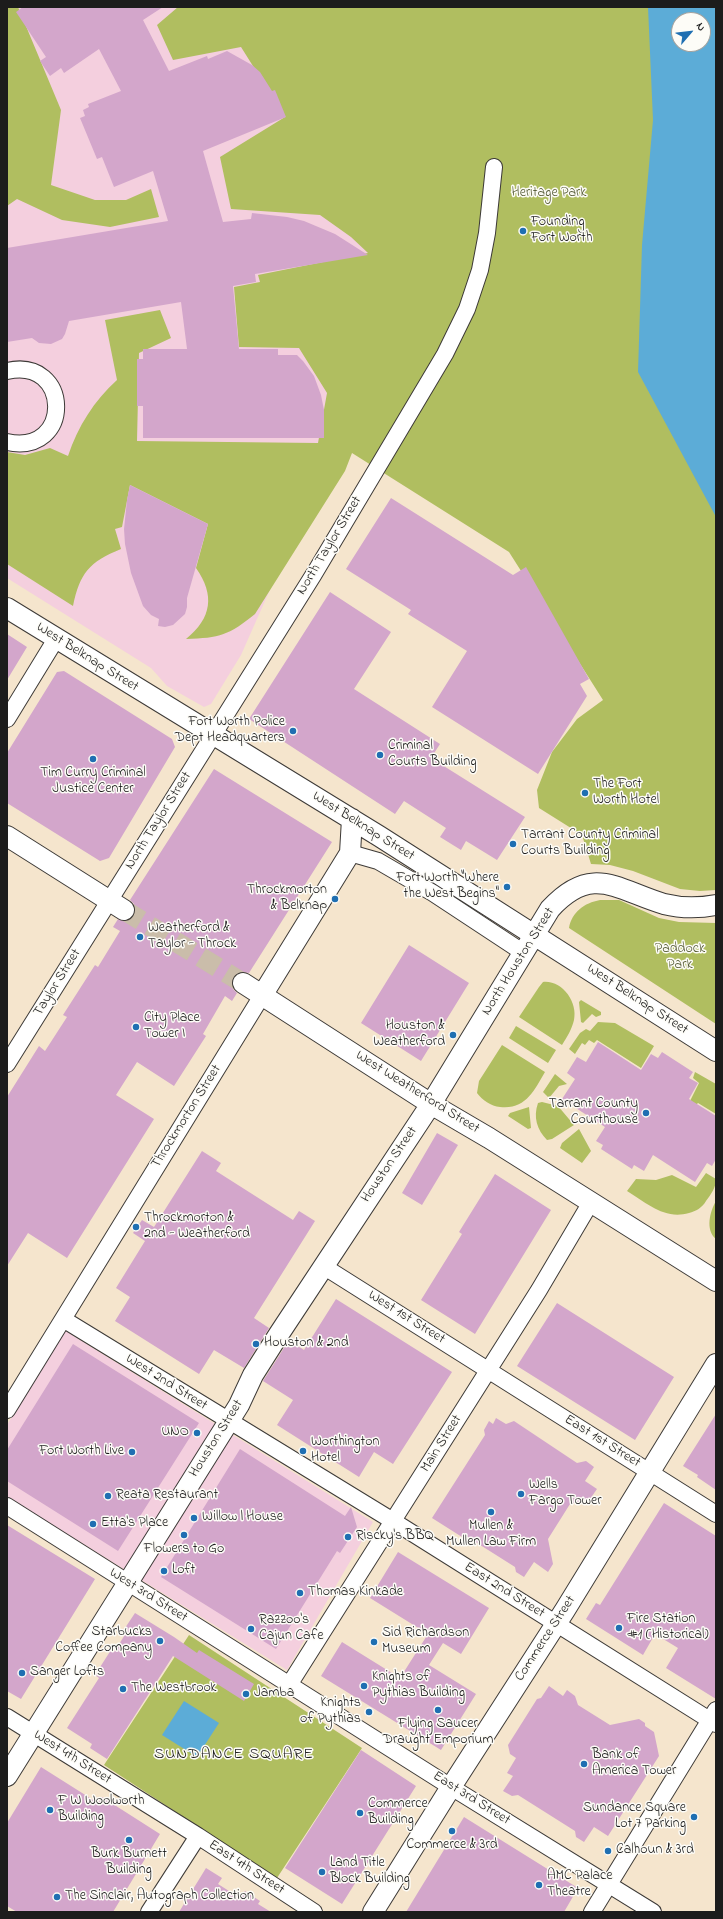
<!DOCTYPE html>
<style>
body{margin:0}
#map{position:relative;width:723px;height:1919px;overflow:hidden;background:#f5e5cd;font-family:"Indie Flower",sans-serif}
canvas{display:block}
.frame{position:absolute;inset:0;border:8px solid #1c1c1c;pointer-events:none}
.north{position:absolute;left:671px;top:12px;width:40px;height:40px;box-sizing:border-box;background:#fdfcf7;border:1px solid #a3a29f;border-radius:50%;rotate:62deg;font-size:11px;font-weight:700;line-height:16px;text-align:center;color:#1c1c1c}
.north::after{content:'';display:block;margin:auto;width:14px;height:18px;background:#1f6fb2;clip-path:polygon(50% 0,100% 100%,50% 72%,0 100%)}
</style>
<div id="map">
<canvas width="723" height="1919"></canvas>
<div class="frame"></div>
<div class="north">N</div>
</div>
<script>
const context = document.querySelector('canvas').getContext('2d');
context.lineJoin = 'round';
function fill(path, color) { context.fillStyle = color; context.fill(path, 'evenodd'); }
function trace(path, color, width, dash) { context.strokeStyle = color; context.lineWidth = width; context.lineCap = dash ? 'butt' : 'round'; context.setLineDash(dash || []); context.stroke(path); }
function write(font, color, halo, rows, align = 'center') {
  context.font = font + ' "Indie Flower",sans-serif'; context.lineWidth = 3; context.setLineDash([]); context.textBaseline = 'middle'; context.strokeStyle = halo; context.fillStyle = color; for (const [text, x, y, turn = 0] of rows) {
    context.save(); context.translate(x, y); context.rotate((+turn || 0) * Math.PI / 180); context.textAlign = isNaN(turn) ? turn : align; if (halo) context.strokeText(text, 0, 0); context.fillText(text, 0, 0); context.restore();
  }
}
const built = new Path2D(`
 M7 7H254L344 178 406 283 241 655 211 704 204 707 167 686 151 668 7 578Z
 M64 1330 373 1522 287 1670 7 1497V1425Z`);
const green = new Path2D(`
 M7 7H18L61 110 51 185 95 200H126L151 189 159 217 110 227 62 220 17 199 7 206Z
 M178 7H716V890L700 891 680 889 633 871 610 865 591 864 582 835 539 808 537 790 552 752 577 719 603 700 509 552 352 453 345 471 255 614C229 635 220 638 186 639 212 618 215 595 196 568L208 524 130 485 122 527 115 529 121 549C89 562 80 573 73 606L7 564V452L25 455 50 448 68 456C78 426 94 401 117 380L105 320 160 310 171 338 139 353 137 441 318 443 327 393 299 348 239 347 234 287 260 282 258 275 368 253 351 237 320 215 231 209 220 157 285 117 241 47 173 60 157 25ZM679 20H703V44H679Z
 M600 900H619L659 918 679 922 716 923V1024L569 928C572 912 584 903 600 900Z
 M543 982C562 980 578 1002 574 1020 572 1029 567 1037 562 1045L519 1017 539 987Z
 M581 1000 601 1012V1015L596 1017 592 1014 583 1023 581 1022 579 1002Z
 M598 1022 615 1023 654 1046 641 1068 597 1040 594 1043 589 1040 585 1045 582 1043 575 1054 569 1049 580 1033 586 1029 590 1031Z
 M516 1026 556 1050 548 1063 509 1038Z
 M502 1045 545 1072C534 1091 525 1110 500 1107 491 1106 482 1100 477 1093L479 1081Z
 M695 1072 716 1084V1114L698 1103 696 1105 690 1101 699 1083 693 1078Z
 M555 1074 567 1084 559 1086 549 1098 543 1092Z
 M542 1102 558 1106 574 1125 552 1139 547 1140C537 1130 533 1117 538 1103Z
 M529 1107 531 1128 528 1129 508 1116 510 1113Z
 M579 1129 591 1151 582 1163 560 1148 562 1143Z
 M706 1173 716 1179C716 1188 711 1194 706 1201 702 1208 696 1211 689 1213 664 1220 647 1203 627 1191L636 1179 656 1180 672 1175 696 1187Z
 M716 1201V1239C705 1230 710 1211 716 1201Z
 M189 1635 362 1748 277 1878 104 1765Z`);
const water = new Path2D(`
 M648 7H716V517L638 372 642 245 653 120ZM679 20H703V44H679Z
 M184 1701 219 1723 197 1757 162 1735Z`);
const building = new Path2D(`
 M23 7H163L143 20 169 71 207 56 208 59 227 51 252 65 260 72 272 91 275 90 286 117 203 151 223 222 251 219 252 213 287 217 304 221 335 234 368 255 255 274 256 282 233 286 239 349H278V355H297L303 361 314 376 321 395 324 410V438H143V406H137V359H143V349H187L181 302 69 321 65 334 62 339 51 344 39 343 32 338 7 342V248L168 221 153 171 114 187 102 157 97 159 80 118 85 116 83 110 89 107 88 104 121 91 99 49 64 73 61 68 50 76 40 61 46 57 16 12Z
 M130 485 208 524 187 598V607L185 614 173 625 165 627 158 626 159 619 151 615 143 606 131 573 125 544 124 529 127 500Z
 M391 498 513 575 526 567 589 679 580 684 587 696 538 774 432 707 467 651 408 614 411 610 346 569Z
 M330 592 391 632 354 689 440 744 431 758 525 817 497 860 466 841 461 850 440 837 446 828 404 801 395 814 249 719Z
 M7 634 27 647 7 680Z
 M64 671 172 739 175 747 109 858 100 861 7 803V753L57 672Z
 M214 769 332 842 249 973 243 972 234 976 232 983 233 989 237 993 232 1001 225 996 203 1034 206 1036 174 1086 137 1062 116 1095 154 1119 67 1258 28 1233 7 1266V1097L39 1046 45 1051 67 1017 63 1015 95 965 98 967 120 931 113 927 118 919 124 921 133 916 135 910 134 904 130 900Z
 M409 945 469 983 421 1061 361 1023Z
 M598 1042 641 1070 651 1054 658 1058 662 1052 693 1072 689 1078 698 1083 689 1099 716 1116V1159L712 1166 707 1163 695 1182 653 1155 644 1171 634 1165 632 1169 601 1149 603 1145 596 1141 605 1127 562 1099 575 1079 567 1073 577 1057 586 1062Z
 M437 1133 458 1145 422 1205 402 1193Z
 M202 1151 221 1163 216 1171 293 1220 299 1211 315 1221 254 1318 269 1328 244 1368 214 1350 199 1374 115 1321 130 1297 116 1288 145 1241 133 1233 142 1220 154 1227Z
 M495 1174 551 1210 475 1334 421 1300 462 1234 459 1232Z
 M336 1299 452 1372 393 1464 374 1452 359 1477 277 1425 293 1400 263 1381 289 1340 304 1350Z
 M557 1303 674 1377 635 1440 517 1366Z
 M73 1344 199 1423 118 1551 7 1481V1450Z
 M716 1414V1490L697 1477 698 1475 683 1466Z
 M496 1418 506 1424 514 1421 577 1463 586 1461 594 1467 585 1481 597 1489 590 1499 570 1504 548 1539 553 1564 548 1572 534 1562 524 1577 516 1572 515 1567 466 1536 462 1537 432 1518 485 1435 484 1430 489 1421 493 1424Z
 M240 1449 345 1516 351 1507 357 1527 340 1553 337 1551 276 1649 161 1577Z
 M664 1503 716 1536V1699L666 1668 678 1648 655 1634 643 1655 586 1619 596 1603 600 1605Z
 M7 1525 95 1579 21 1699 7 1691Z
 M398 1552 489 1608 461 1654 443 1643 429 1665 476 1694 441 1750 321 1676 342 1642 400 1678 428 1634 370 1598Z
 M135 1613 174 1637 197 1653 199 1650 254 1684 244 1701 173 1656 107 1759 90 1748 92 1744 67 1728 99 1678 95 1675 111 1650 114 1652 128 1630 125 1628Z
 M549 1686 563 1696 567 1690 575 1696 578 1705 610 1725 639 1719 645 1723V1726L654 1732 659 1756 608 1836 594 1827 584 1842 576 1837 575 1831 518 1795 512 1796 503 1791 513 1776 507 1773 516 1758 510 1754 508 1745 537 1699 541 1698Z
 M361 1750 416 1786 342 1904 285 1868Z
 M41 1767 98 1803 102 1797 160 1834 113 1912H17L7 1906V1823Z
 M464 1817 578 1888 564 1912H406Z
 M206 1868 222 1878 218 1884 240 1898 245 1891 260 1901 258 1904 271 1912H179Z`);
const majorTunnel = new Path2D(`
 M124 910 243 983`);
const minor = new Path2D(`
 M7 371C71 356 74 456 7 442
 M7 719 56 639
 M350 853 378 861 433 893 524 953
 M7 1064 314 574 445 354 467 309 480 270 487 233 494 167
 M323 1266 716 1514
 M63 1319 393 1521 716 1724
 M7 1410 263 994
 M7 1506 451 1787 653 1912
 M289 1685 539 1290 591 1202
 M7 1717 198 1836 314 1912
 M149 1912 198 1836
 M592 1912 716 1710`);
const major = new Path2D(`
 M7 608 379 836 716 1051
 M7 836 124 910
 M243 983 431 1104 489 1138 716 1281
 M263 994 350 853 352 819
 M7 1776 239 1405 253 1375 279 1334 431 1104 550 909C592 863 617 890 664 904 680 908 700 908 716 905
 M373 1912 451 1787 565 1610 716 1364`);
const markers = [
 [523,231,4,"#1f6fb2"],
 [293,731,4,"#1f6fb2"],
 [380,755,4,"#1f6fb2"],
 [93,759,4,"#1f6fb2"],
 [585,793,4,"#1f6fb2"],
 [513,844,4,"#1f6fb2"],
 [507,887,4,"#1f6fb2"],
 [335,899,4,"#1f6fb2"],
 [140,937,4,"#1f6fb2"],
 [136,1027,4,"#1f6fb2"],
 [453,1035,4,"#1f6fb2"],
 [646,1113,4,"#1f6fb2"],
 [136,1227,4,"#1f6fb2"],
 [256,1344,4,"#1f6fb2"],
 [197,1433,4,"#1f6fb2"],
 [303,1451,4,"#1f6fb2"],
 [132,1452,4,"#1f6fb2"],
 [521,1494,4,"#1f6fb2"],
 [108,1496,4,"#1f6fb2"],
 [491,1512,4,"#1f6fb2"],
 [194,1518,4,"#1f6fb2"],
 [93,1524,4,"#1f6fb2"],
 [184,1535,4,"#1f6fb2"],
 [348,1537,4,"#1f6fb2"],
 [164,1571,4,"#1f6fb2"],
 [300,1593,4,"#1f6fb2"],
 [619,1628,4,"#1f6fb2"],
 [251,1629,4,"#1f6fb2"],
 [160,1641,4,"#1f6fb2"],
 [374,1642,4,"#1f6fb2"],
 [22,1673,4,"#1f6fb2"],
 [364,1686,4,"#1f6fb2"],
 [123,1689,4,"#1f6fb2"],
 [246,1694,4,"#1f6fb2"],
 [438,1710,4,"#1f6fb2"],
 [369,1712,4,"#1f6fb2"],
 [584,1764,4,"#1f6fb2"],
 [50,1810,4,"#1f6fb2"],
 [360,1813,4,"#1f6fb2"],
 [694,1817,4,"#1f6fb2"],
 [452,1831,4,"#1f6fb2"],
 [129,1840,4,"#1f6fb2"],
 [608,1851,4,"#1f6fb2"],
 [322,1872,4,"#1f6fb2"],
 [539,1885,4,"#1f6fb2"],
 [57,1897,4,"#1f6fb2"]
];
const parkNames = [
 ["Heritage Park",549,194],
 ["Paddock",680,950],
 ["Park",680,966]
];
const poiNames = [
 ["Founding",531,223],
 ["Fort Worth",531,239],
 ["Fort Worth Police",285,723,"right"],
 ["Dept Headquarters",285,739,"right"],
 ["Criminal",388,747],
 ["Courts Building",388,763],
 ["Tim Curry Criminal",93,774,"center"],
 ["Justice Center",93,790,"center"],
 ["The Fort",593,785],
 ["Worth Hotel",593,801],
 ["Tarrant County Criminal",521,836],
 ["Courts Building",521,852],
 ["Fort Worth \"Where",499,879,"right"],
 ["the West Begins\"",499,895,"right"],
 ["Throckmorton",327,891,"right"],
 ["& Belknap",327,907,"right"],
 ["Weatherford &",148,929],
 ["Taylor - Throck",148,945],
 ["City Place",144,1019],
 ["Tower I",144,1035],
 ["Houston &",445,1027,"right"],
 ["Weatherford",445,1043,"right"],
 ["Tarrant County",638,1105,"right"],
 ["Courthouse",638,1121,"right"],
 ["Throckmorton &",144,1219],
 ["2nd - Weatherford",144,1235],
 ["Houston & 2nd",264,1344],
 ["UNO",189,1433,"right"],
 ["Worthington",311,1443],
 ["Hotel",311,1459],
 ["Fort Worth Live",124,1452,"right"],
 ["Wells",529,1486],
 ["Fargo Tower",529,1502],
 ["Reata Restaurant",116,1496],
 ["Willow | House",202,1518],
 ["Etta's Place",101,1524],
 ["Mullen &",491,1527,"center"],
 ["Mullen Law Firm",491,1543,"center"],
 ["Riscky's BBQ",356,1537],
 ["Flowers to Go",184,1550,"center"],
 ["Loft",172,1571],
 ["Thomas Kinkade",308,1593],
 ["Fire Station",627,1620],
 ["#1 (Historical)",627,1636],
 ["Razzoo's",259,1621],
 ["Cajun Cafe",259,1637],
 ["Starbucks",152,1633,"right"],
 ["Coffee Company",152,1649,"right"],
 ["Sid Richardson",382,1634],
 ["Museum",382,1650],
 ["Sanger Lofts",30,1673],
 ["Knights of",372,1678],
 ["Pythias Building",372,1694],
 ["The Westbrook",131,1689],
 ["Jamba",254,1694],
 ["Knights",361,1704,"right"],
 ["of Pythias",361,1720,"right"],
 ["Flying Saucer",438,1725,"center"],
 ["Draught Emporium",438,1741,"center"],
 ["Bank of",592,1756],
 ["America Tower",592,1772],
 ["F W Woolworth",58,1802],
 ["Building",58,1818],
 ["Commerce",368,1805],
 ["Building",368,1821],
 ["Sundance Square",686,1809,"right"],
 ["Lot 7 Parking",686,1825,"right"],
 ["Commerce & 3rd",452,1846,"center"],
 ["Calhoun & 3rd",616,1851],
 ["Burk Burnett",129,1855,"center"],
 ["Building",129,1871,"center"],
 ["Land Title",330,1864],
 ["Block Building",330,1880],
 ["AMC Palace",547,1877],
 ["Theatre",547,1893],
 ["The Sinclair, Autograph Collection",65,1897]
];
const streetNames = [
 ["North Taylor Street",330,546,-59],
 ["West Belknap Street",87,658,32],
 ["North Taylor Street",159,821,-58],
 ["West Belknap Street",363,827,32],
 ["North Houston Street",519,962,-58],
 ["Taylor Street",58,983,-58],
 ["West Belknap Street",637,1000,33],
 ["West Weatherford Street",417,1093,32],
 ["Throckmorton Street",187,1117,-58],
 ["Houston Street",390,1165,-56],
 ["West 1st Street",406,1318,32],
 ["West 2nd Street",166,1383,32],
 ["Houston Street",217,1439,-58],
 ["East 1st Street",602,1442,32],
 ["Main Street",442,1444,-58],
 ["East 2nd Street",504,1591,32],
 ["West 3rd Street",148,1596,32],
 ["Commerce Street",546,1639,-57],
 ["West 4th Street",72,1758,32],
 ["East 3rd Street",471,1799,32],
 ["East 4th Street",246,1868,33]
];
const quarterNames = [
 ["SUNDANCE SQUARE",234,1755]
];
fill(built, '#f4cfde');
fill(green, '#b0be60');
fill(water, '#5cacd7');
fill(building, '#d3a6cb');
trace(majorTunnel, '#cabdaa', 20, [20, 10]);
trace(minor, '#3d3a37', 18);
trace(major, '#3d3a37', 22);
trace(minor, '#fff', 16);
trace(major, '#fff', 20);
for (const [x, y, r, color] of markers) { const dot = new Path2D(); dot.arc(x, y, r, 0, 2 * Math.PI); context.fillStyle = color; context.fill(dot); trace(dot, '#fdfcf7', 1.5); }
write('14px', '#575d37', '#fdfcf7', parkNames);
write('14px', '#1c1c1c', '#fdfcf7', poiNames, 'left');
write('14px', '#1c1c1c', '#fdfcf7', streetNames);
context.letterSpacing = '1px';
write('16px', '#1c1c1c', '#fdfcf7', quarterNames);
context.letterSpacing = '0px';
</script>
